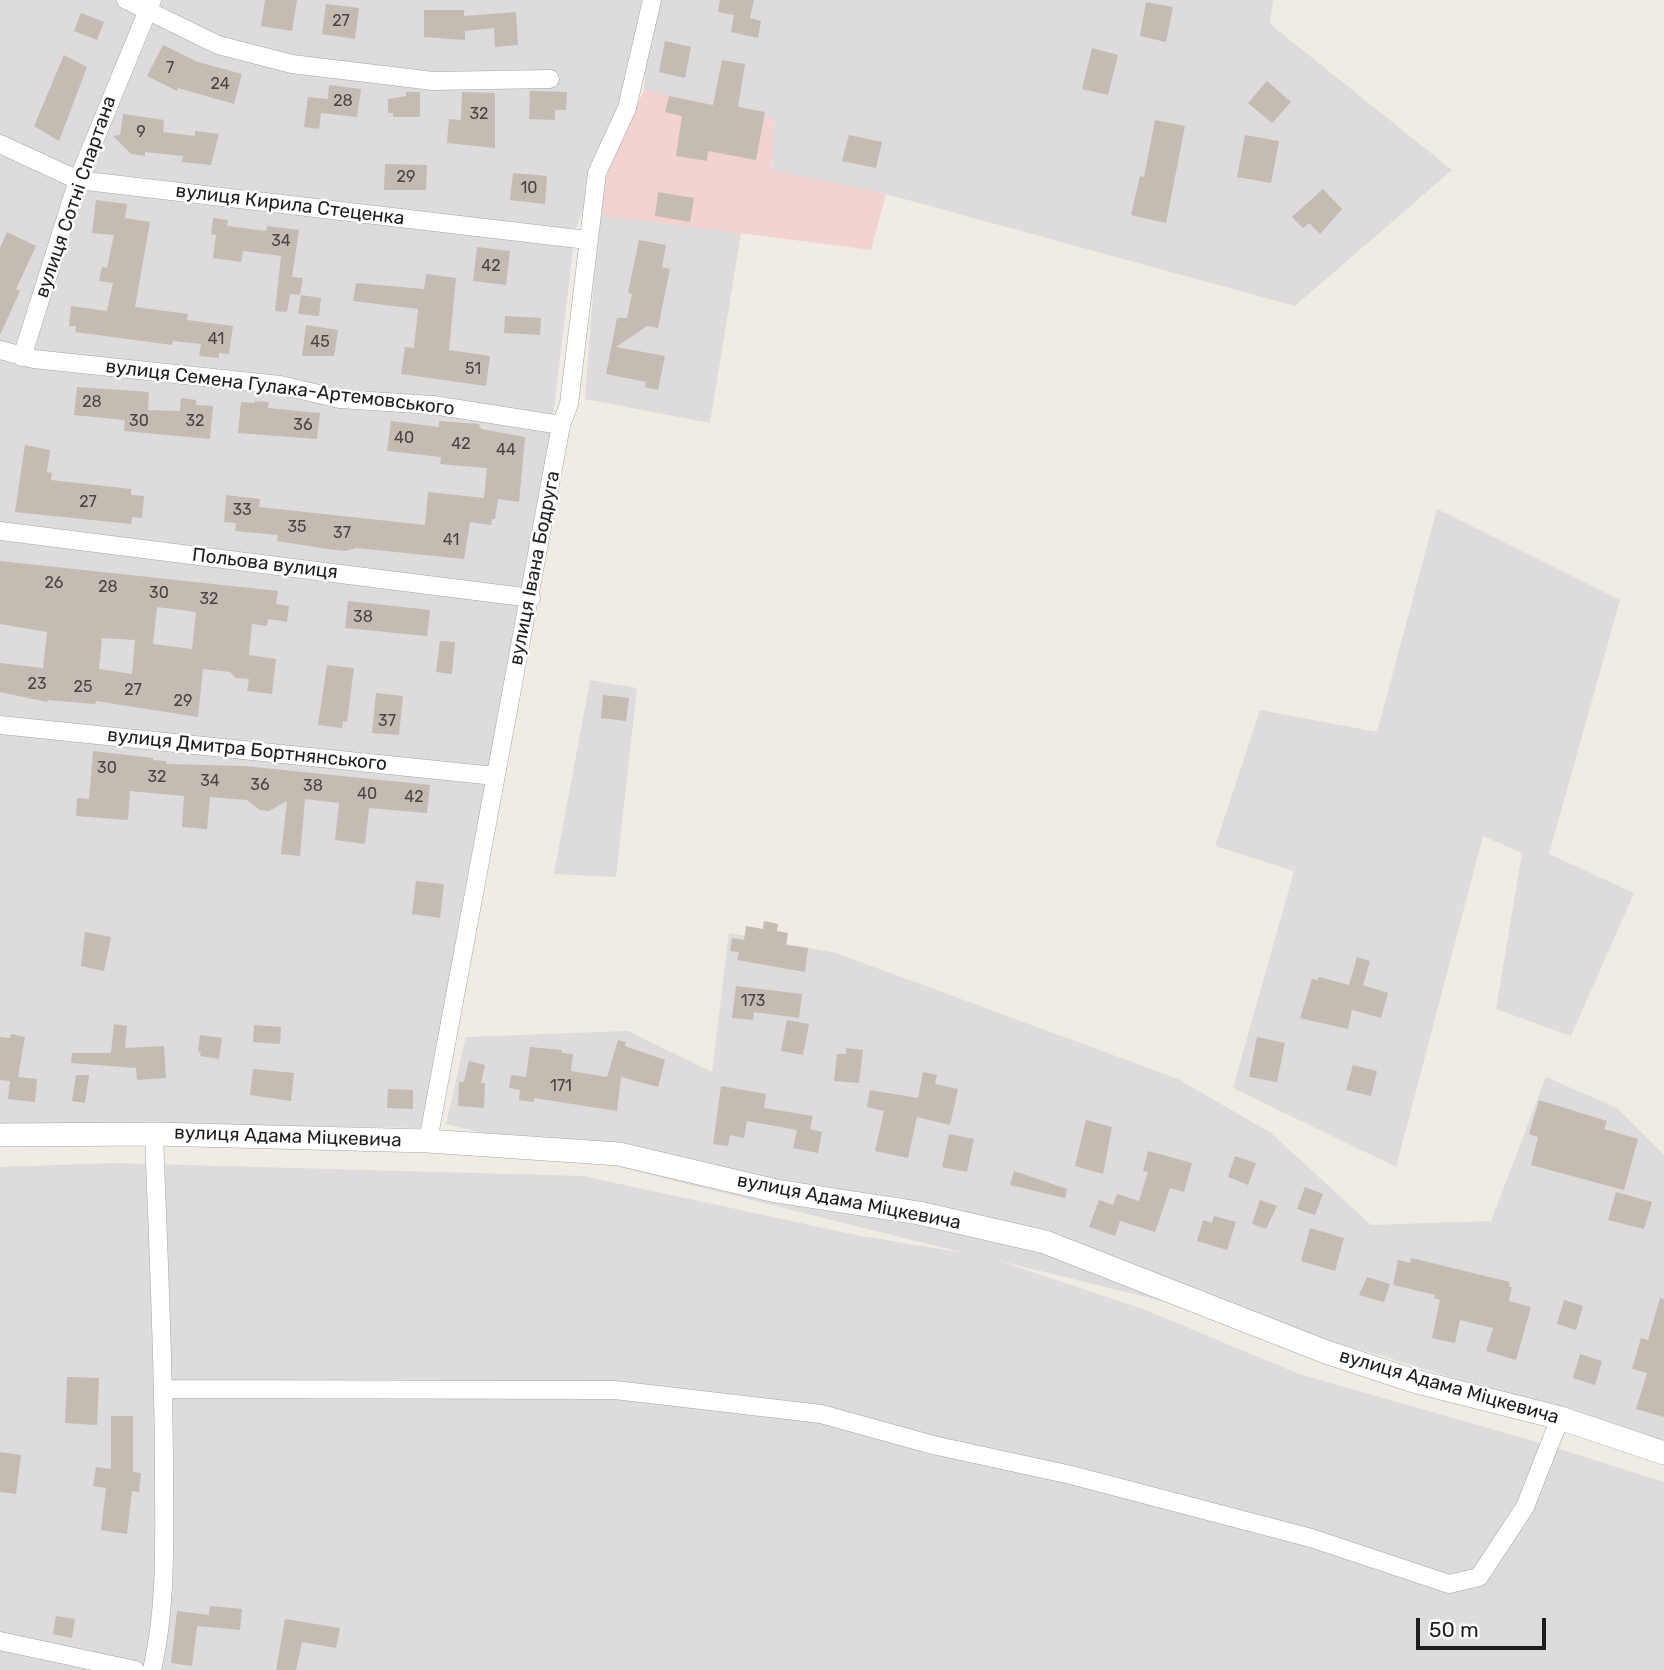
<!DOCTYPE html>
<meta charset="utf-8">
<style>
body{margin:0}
#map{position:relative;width:1664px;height:1670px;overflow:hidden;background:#f0ece4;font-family:Rubik,sans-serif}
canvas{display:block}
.scale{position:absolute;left:1416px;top:1618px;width:130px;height:32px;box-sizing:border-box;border:4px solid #1e1e1e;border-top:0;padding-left:9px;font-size:21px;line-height:24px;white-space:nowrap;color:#1e1e1e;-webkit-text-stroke:5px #fff;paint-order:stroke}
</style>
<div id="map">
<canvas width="1664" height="1670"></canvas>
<div class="scale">50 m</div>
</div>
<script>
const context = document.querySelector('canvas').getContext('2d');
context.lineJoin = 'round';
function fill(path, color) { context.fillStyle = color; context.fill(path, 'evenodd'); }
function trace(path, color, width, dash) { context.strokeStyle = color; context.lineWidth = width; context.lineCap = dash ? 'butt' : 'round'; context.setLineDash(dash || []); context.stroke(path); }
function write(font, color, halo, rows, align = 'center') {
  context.font = font + ' Rubik,sans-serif'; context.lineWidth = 5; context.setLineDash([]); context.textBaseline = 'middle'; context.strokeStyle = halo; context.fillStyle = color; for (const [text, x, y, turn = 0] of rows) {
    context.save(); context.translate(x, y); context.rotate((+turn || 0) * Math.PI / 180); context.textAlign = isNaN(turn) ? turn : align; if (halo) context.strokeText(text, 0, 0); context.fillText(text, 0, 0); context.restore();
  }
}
const residential = new Path2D(`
 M0 0H642L625 87 575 232 544 492 425 1128 161 1124 0 1130Z
 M651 0H1273L1270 24 1452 170 1295 306 886 194 771 170 775 118 644 90Z
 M599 215 741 233 710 423 585 399Z
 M1437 509 1620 600 1549 854 1634 893 1571 1036 1496 1009 1522 853 1483 836 1396 1167 1233 1088 1294 871 1215 846 1260 710 1377 732Z
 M590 680 637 688 616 877 554 874Z
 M729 933 836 953 1178 1079 1271 1133 1371 1225 1491 1221 1546 1077 1617 1108 1664 1155V1444L1373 1353 996 1260 1143 1309 1299 1374 1544 1444 1664 1482V1670H0V1167L114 1163 583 1176 856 1235 964 1253 446 1124 466 1037 628 1031 712 1072Z`);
const commercial = new Path2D(`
 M644 90 775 118 771 170 886 194 871 250 599 215 608 167Z`);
const building = new Path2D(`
 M265 0H297L292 31 261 26Z
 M720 0H754L750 18 761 21 758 38 731 32 734 15 718 12Z
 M1146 2 1173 7 1166 42 1140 36Z
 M326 4 359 8 355 39 322 34Z
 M424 10H464V16L516 12 518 45 495 47 494 28 465 31V40L424 37Z
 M81 13 104 22 97 40 74 31Z
 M665 41 691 47 685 78 659 72Z
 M163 45 198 62 242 74 234 104 178 88 177 91 147 76Z
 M1092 48 1118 55 1108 95 1082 89Z
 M64 55 87 67 59 141 34 126Z
 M722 60 745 64 738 107 765 112 756 160 708 151 707 161 676 156 682 116 665 112 669 96 713 105Z
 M1267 81 1291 102 1272 123 1248 103Z
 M329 85 361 89 357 117 321 113 319 129 304 127 308 97 328 99Z
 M530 91 567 92 566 110H555V120L529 119Z
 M406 92H420V117H393V113H388V99L406 96Z
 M462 92 495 93V148L447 143 449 119 461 120Z
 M123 114 164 120 163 132 195 136V131L219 134 211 165 182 162 183 156 145 152V156L131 154 113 136 120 135Z
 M1155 120 1185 126 1166 223 1131 215 1140 176 1144 177Z
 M849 135 882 142 876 168 842 161Z
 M1245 135 1279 141 1271 183 1237 177Z
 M385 164 427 165 426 190H384Z
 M513 173 547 176 545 204 510 200Z
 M1323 189 1342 209 1320 234 1309 223 1303 228 1292 217Z
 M658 192 694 198 690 222 655 216Z
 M96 200 127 204 125 218 150 222 135 307 188 314 187 320 233 326 229 354 219 353V358L199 356 201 344 173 341 172 345 75 332 76 326H69L71 306 107 311 113 283 99 281 102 267 107 268 114 235 92 233Z
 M213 218 228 220 227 226 266 231 267 226 299 230 292 277 303 278 300 295 290 294 287 312 275 311 281 256 243 251 241 262 213 258 216 235 211 234Z
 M7 232 36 246 16 289 20 291 0 335V248Z
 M639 240 666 245 662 267 670 269 658 328 647 326 616 347 665 356 658 390 645 387 646 382 606 374 617 318H627L632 294 628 293Z
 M477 247 510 251 506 285 473 281Z
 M426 274 456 278 449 350 490 356 486 386 401 374 405 347 414 348 418 309 353 301 356 283 424 289Z
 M301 295 321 298 319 316 298 314Z
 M505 316 541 318 540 335 504 333Z
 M306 325 338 330 334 356H302Z
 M77 387 149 392 148 410 180 411 181 398 196 400V405L213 406 210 439 124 431 125 420 74 415Z
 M255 401 269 402 268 408 320 413 317 439 238 433 241 402 255 403Z
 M391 421 439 427V421L479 424 481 429 525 437 519 502 498 499 495 519H492L491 525 470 522 464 559 356 548 346 551 327 549 277 541 278 535 235 531 236 523 224 522 226 495 260 499 259 507 425 525 428 492 484 498 487 468 440 464 441 457 387 451Z
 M25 445 50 450 47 472 52 473 51 480 131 489V495L144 496 142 518 132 517 131 524 15 512Z
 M0 561 278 591 276 604 289 606 287 622 268 619 267 626 252 624 249 655 276 659 272 694 247 691 249 679 236 678 230 672 203 669 198 717 96 701 95 704 48 700 47 702 0 692V663L43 668 47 632 0 624ZM157 607 196 612 192 649 153 644ZM102 638 135 640 132 674 99 669Z
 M348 601 430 610 427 636 345 628Z
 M440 641 455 642 452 674 436 672Z
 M327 665 354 668 347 722 343 721 342 728 318 725Z
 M376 693 403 696 399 735 372 733Z
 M603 695 629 698 626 721 601 718Z
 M93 751 153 758V760L166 761V764L244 766 430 785 427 813 369 808 365 844 335 840 339 803 305 799 300 856 281 854 287 801 269 811 260 810 247 800 210 797 207 829 182 827 184 796 130 791 128 820 76 816 77 798 89 799Z
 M416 881 444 884 440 918 412 914Z
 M764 921 778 924 777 931 788 933 786 945 808 948 805 972 737 960 739 952 730 951 732 938 744 940 746 926 763 929Z
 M85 932 111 937 104 971 81 966Z
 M1357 957 1370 961 1363 985 1388 993 1381 1018 1352 1010 1348 1029 1300 1018 1312 979 1318 980 1319 977 1349 985Z
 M736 986 802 994 799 1018 754 1012 753 1020 732 1018Z
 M787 1020 809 1024 803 1055 781 1051Z
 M114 1024 127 1026 125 1048 164 1046 166 1078 137 1080 136 1068 71 1063 72 1053H111Z
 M254 1025 281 1027 280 1044 253 1042Z
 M11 1034 25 1037 18 1077 37 1079 35 1102 8 1099 10 1081 0 1080V1037L10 1038Z
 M200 1035 222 1038 219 1059 200 1056 201 1052 198 1051Z
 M1257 1037 1285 1043 1277 1082 1249 1077Z
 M618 1040 626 1042 625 1046 665 1060 658 1087 621 1077 617 1111 534 1098V1102L519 1100 520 1090 509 1088 511 1075 526 1077 530 1047 562 1050V1053L573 1054 571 1071 607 1077Z
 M846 1048 863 1050 859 1083 834 1081 837 1054H846Z
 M469 1061 485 1065 481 1083H485L484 1108 458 1106 459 1082H464Z
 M1353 1065 1377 1071 1371 1096 1346 1090Z
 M253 1069 294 1073 291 1101 250 1095Z
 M923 1072 937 1075 935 1084 958 1089 950 1125 917 1117 908 1158 875 1151 884 1111 867 1107 870 1090 918 1098Z
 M76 1075H89L85 1103 72 1101Z
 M721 1086 766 1094 764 1108 813 1116 810 1129 822 1132 818 1153 793 1148 797 1130 747 1121 744 1138 730 1135 728 1146 713 1144Z
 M388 1089 413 1090V1109L387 1108Z
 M1539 1100 1607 1121 1604 1129 1638 1139 1624 1190 1531 1165 1538 1137 1529 1134Z
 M1086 1120 1112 1127 1103 1174 1075 1166Z
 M949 1134 974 1139 967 1172 942 1167Z
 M1148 1151 1192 1163 1184 1192 1170 1188 1155 1232 1120 1221 1115 1236 1089 1227 1099 1200 1113 1205 1117 1194 1139 1201 1148 1172 1143 1171Z
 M1235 1156 1256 1163 1248 1185 1228 1177Z
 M1014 1171 1067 1189 1065 1198 1010 1185Z
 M1305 1187 1323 1194 1315 1215 1297 1209Z
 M1616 1192 1652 1202 1644 1229 1608 1220Z
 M1260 1200 1277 1206 1266 1229 1252 1224Z
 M1214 1216 1236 1222 1227 1250 1197 1241 1203 1220 1212 1223Z
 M1310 1228 1344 1238 1335 1271 1301 1261Z
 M1411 1258 1510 1282 1509 1287H1512L1509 1301 1531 1307 1516 1360 1486 1351 1493 1328 1460 1320 1455 1343 1432 1338 1440 1300 1434 1298 1435 1295 1393 1285 1398 1260 1410 1263Z
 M1367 1277 1390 1284 1384 1302 1359 1295Z
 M1660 1298 1664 1299V1417L1636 1409 1647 1373 1632 1369 1641 1338 1648 1340Z
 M1564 1300 1583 1306 1576 1330 1557 1324Z
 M1580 1354 1602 1361 1595 1385 1573 1378Z
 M67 1377 99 1378 97 1425 65 1423Z
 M111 1416H133V1472L141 1473 139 1492 132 1491 127 1534 101 1530 106 1488 93 1486 96 1467 111 1469Z
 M0 1452 21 1455 16 1494 0 1492Z
 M210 1606 242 1609 240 1630 197 1626 192 1666 171 1663 177 1611 209 1615Z
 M56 1616 75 1619 72 1638 53 1634Z
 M285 1619 340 1628 336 1648 302 1642 296 1670H276Z`);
const minor = new Path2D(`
 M126 0 218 45 292 64 433 81 550 79
 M0 144 78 180 587 240
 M0 350 34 359 280 385 340 399 433 405 561 425
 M22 357 78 180 152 0
 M0 531 531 598
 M0 725 495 776
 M428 1141 561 425 569 404 597 173 627 108 652 0
 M164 1389 615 1390 821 1414 933 1445 1071 1475 1311 1538 1449 1584 1479 1577 1525 1507 1560 1418
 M0 1641 135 1670
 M152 1670C167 1605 164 1540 164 1474 164 1361 158 1247 154 1134`);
const tertiary = new Path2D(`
 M0 1135 154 1134 428 1141 619 1154 776 1191 919 1213 1045 1242 1326 1352 1414 1381 1560 1418 1664 1453`);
const numberNames = [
 ["27",341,21],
 ["7",170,68],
 ["24",220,84],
 ["28",343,101],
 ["32",479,114],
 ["9",141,132],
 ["29",406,177],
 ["10",529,188],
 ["34",281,241],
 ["42",491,266],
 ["41",216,339],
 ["45",320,342],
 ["51",473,369],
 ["28",92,402],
 ["30",139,421],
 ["32",195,421],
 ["36",303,425],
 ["40",404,438],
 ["42",461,444],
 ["44",506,450],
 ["27",88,502],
 ["33",242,510],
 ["35",297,527],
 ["37",342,533],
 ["41",451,540],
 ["26",54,583],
 ["28",108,587],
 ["30",159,593],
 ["32",209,599],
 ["38",363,617],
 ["23",37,684],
 ["25",83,687],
 ["27",133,690],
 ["29",183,701],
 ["37",387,721],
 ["30",107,768],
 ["32",157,777],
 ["34",210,781],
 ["36",260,785],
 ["38",313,786],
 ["40",367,794],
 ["42",414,797],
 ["173",753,1001],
 ["171",561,1086]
];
const streetNames = [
 ["вулиця Сотні Спартана",76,197,-71],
 ["вулиця Кирила Стеценка",290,205,7],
 ["вулиця Семена Гулака-Артемовського",280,388,7],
 ["Польова вулиця",265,564,7],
 ["вулиця Івана Бодруга",535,568,-79],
 ["вулиця Дмитра Бортнянського",247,750,6],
 ["вулиця Адама Міцкевича",288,1137,2],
 ["вулиця Адама Міцкевича",849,1202,11],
 ["вулиця Адама Міцкевича",1449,1387,16]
];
fill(residential, '#dddbdb');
fill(commercial, '#f2d3d2');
fill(building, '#c4bbb3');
trace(minor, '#a5a5a5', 19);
trace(tertiary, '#a5a5a5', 24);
trace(minor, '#fff', 18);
trace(tertiary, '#fff', 23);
write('16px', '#484543', null, numberNames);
write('19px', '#1e1e1e', '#fff', streetNames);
</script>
